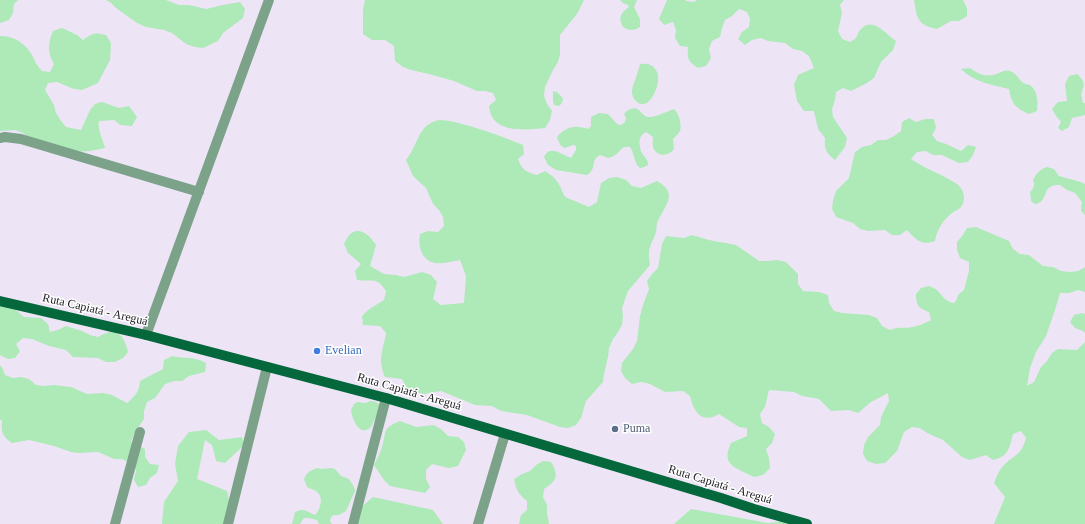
<!DOCTYPE html>
<meta charset="utf-8">
<style>
body{margin:0}
canvas{display:block;background:#ede5f6}
</style>
<canvas width="1085" height="524"></canvas>
<script>
const context = document.querySelector('canvas').getContext('2d');
context.lineJoin = 'round';
function fill(path, color) { context.fillStyle = color; context.fill(path, 'evenodd'); }
function trace(path, color, width, dash) { context.strokeStyle = color; context.lineWidth = width; context.lineCap = dash ? 'butt' : 'round'; context.setLineDash(dash || []); context.stroke(path); }
function write(font, color, halo, rows, align = 'center') {
  context.font = font + ' Georgia,serif'; context.lineWidth = 3; context.setLineDash([]); context.textBaseline = 'middle'; context.strokeStyle = halo; context.fillStyle = color; for (const [text, x, y, turn = 0] of rows) {
    context.save(); context.translate(x, y); context.rotate((+turn || 0) * Math.PI / 180); context.textAlign = isNaN(turn) ? turn : align; if (halo) context.strokeText(text, 0, 0); context.fillText(text, 0, 0); context.restore();
  }
}
const green = new Path2D(`
 M0 0H18L14 4 13 13 9 20 0 23Z
 M106 0H166L179 5H189L206 9 223 5 240 2 245 9 243 18 223 33 218 41 203 48 195 47 186 44 172 33 164 30 146 27 137 23 116 8 110 2Z
 M365 0H584L577 14 560 35V54L558 62 553 70 545 87 544 96 547 104 552 111 550 120 545 128C525 130 491 134 489 106L496 100 493 93 485 91H477L454 81 429 74 411 70 403 67 395 61 394 46 385 40H372L363 34V10Z
 M620 0H637L634 7 640 19V27C633 31 629 31 623 27 618 18 620 13 629 7L628 5 623 3Z
 M667 0H686V1L695 2 696 0H844L840 5 842 13 838 31 842 39 850 42C853 40 856 39 857 36 858 34 859 31 860 30 873 15 886 35 896 41L893 50 881 62 874 78 867 83 851 91 843 88 836 92 835 100 832 109 833 117 847 138 845 147 835 160C826 153 824 149 825 138L818 129 814 111H804L797 101 794 85 798 75 814 68 809 56 802 51 793 49 785 43 768 41 761 38 752 40 745 45 738 39 742 32 749 27 750 19 747 12 739 9 732 16 725 20 722 28 720 37 712 41 709 49 711 58 706 66 698 68C688 61 687 59 688 47L680 46 675 38 676 30 673 22 664 25 659 19Z
 M914 0H963L967 8V16L959 21H951L937 29C917 25 917 18 914 0Z
 M62 28 77 35 83 40C92 33 95 32 106 35L111 43 110 60 98 83 82 90 74 89 57 82 48 83 45 90 54 105 56 113 61 121 66 127 81 130 90 110 95 104 102 102 119 108 129 106 137 117 132 126 120 125 114 120 99 121C97 128 103 140 105 148L90 151 72 152 41 147 23 133 15 130 0 131V36C14 36 25 43 32 55 35 61 37 66 42 71L50 72 54 64C47 52 48 43 53 31Z
 M640 64C647 63 652 64 656 70 664 82 648 116 635 100 633 98 632 94 632 92 632 85 636 80 637 74 638 71 639 68 640 64Z
 M970 68C977 73 984 77 993 75 999 74 1004 69 1010 71 1016 73 1018 78 1022 82 1024 84 1027 84 1030 85 1038 91 1038 102 1037 111L1029 114C1016 109 1011 103 1009 89 992 85 974 82 961 69Z
 M1077 74C1085 81 1085 85 1081 94L1083 103H1085V115L1072 118 1069 127 1062 131 1058 128 1061 122 1056 116 1052 109 1058 102 1067 101 1065 84 1069 76Z
 M553 91 557 92 563 98 562 103 559 106 554 105 553 100Z
 M635 108C640 110 641 113 645 116 652 120 667 111 674 109 679 114 682 124 680 131 678 134 675 137 673 139L674 149C669 156 657 158 653 147 652 144 653 140 653 137L646 132C639 136 639 140 640 147 641 150 640 150 642 153 645 158 648 159 648 165L644 167 640 168C633 162 635 154 630 147 620 146 622 151 615 155 613 157 610 157 608 158L600 155C589 161 598 168 587 175L556 170 548 165 544 157C550 144 562 155 571 158L576 150V146L573 145 565 148 561 146 557 138C560 131 571 126 578 127 581 127 585 128 588 129L591 126V117L599 113 608 114 617 124 621 125 625 122 626 118 624 114C627 110 630 109 635 108Z
 M909 118 916 122 925 119H934L936 128 932 135 937 141 946 144 961 151 968 145 976 147 973 155 968 162 959 163 942 155H933L926 151 917 152 911 159C925 169 942 174 957 184 964 189 967 201 960 208 958 210 954 211 952 213 943 220 937 229 935 241 922 246 916 240 907 230L900 235H892L885 230 868 231 860 229 853 223 836 217 832 209 833 200 836 191 849 178 855 152 862 147 871 145 878 140H886L894 136 901 131 902 122Z
 M439 120C451 120 462 124 473 127 490 132 506 138 523 145L524 154 518 159C522 170 526 172 537 175L545 171C558 179 559 184 565 197L589 207 597 202 601 183 609 178 617 177 626 180 632 186 641 188 657 181C680 194 664 206 657 223 656 226 657 229 656 232 655 237 651 242 650 247 648 252 649 259 650 265L628 291 622 308 623 316 622 325 618 332 613 339 609 348 608 357 604 374 603 382 586 401 581 418 576 425 568 428 560 427 527 415 501 411 492 406 475 405 441 391 424 394 415 392 407 388 402 379 385 377C377 358 383 352 386 333L380 326 363 325 362 316 368 310 384 300 386 291C377 276 372 282 357 280L355 271 361 264 348 253 344 244C352 224 366 229 376 245L370 266 384 274 396 275 404 277 422 272 431 275 437 282 433 299 441 305 464 303 466 276 460 260C447 262 430 269 422 253 419 246 419 241 420 234L428 231 438 232 444 226 443 217 439 210 433 204 426 188 413 176 406 160C419 144 417 125 439 120Z
 M1047 167 1054 169 1059 176C1068 179 1077 180 1085 184V215L1081 211 1082 202 1075 193 1067 190 1060 185C1057 185 1053 185 1050 187 1043 192 1047 202 1035 204L1031 201 1030 192C1034 188 1035 185 1033 180 1036 174 1040 169 1047 167Z
 M976 227 1009 241 1013 249 1020 254 1029 255 1043 266 1053 267 1061 271 1070 272 1078 271 1085 267V292L1078 290 1069 293H1060L1055 310 1046 336 1036 352 1030 368 1027 386 1034 382 1041 367 1047 361 1052 353 1058 349 1077 350 1085 342V524H994L1005 497 994 483C996 478 999 470 1003 466 1014 454 1021 457 1026 438L1021 431 1013 434C1009 449 1009 456 993 460L986 455 970 460 962 457 943 440 927 433 920 428 912 427 904 432 897 451 885 463 876 464 867 461 863 454 864 445 868 437 880 425 881 417 889 401 888 393 871 402 858 413 849 410 831 411 819 399 802 396 794 392 769 390 765 407 760 414 762 423 769 427 775 434 772 443 766 449 769 458 770 468 763 475 754 477C737 468 720 466 731 443L747 436V428L739 427 719 414C702 424 694 413 690 396L683 391 665 392 650 384 641 382 632 384 625 378 621 371 622 363 633 349 637 341 640 316 643 305 649 289 647 281 652 274 658 268 662 244 666 236 684 238 692 235 709 240 736 245 759 261H767L777 260 786 262 798 274V284L803 291 819 292 828 295 829 303 834 311 842 313 869 315 877 318 882 326 890 330C900 326 903 329 912 327 919 326 925 323 931 320L929 312C918 308 916 305 916 294L921 288 929 286C932 287 936 289 938 291 943 297 946 302 954 303L957 299 958 295 964 290 969 271V262L960 258 957 250V242L963 235 967 228Z
 M0 302 11 306 24 317 41 318 48 324 50 332 58 330 66 326 82 331 90 335 98 337C116 326 124 334 128 352L123 358 115 362H106L98 358 73 357 66 350 49 346 32 339 23 338 16 344 20 351 15 358 8 359 0 355Z
 M1082 313 1085 314V333L1083 331 1075 328 1070 322 1074 315Z
 M172 356C185 359 194 356 206 363L205 372 189 376 182 381H174L165 384 155 398 147 402 144 411V419L134 434 131 442 145 449V457L150 464 159 465 157 473 150 478 146 485 138 487 134 480 136 470 130 463 122 459H114L98 452 79 453 71 452 54 446 29 440 12 443C2 436 1 432 2 420H0V366L2 367 5 375 13 378 21 377 29 379 36 385 45 386 54 385 71 387 87 394 103 393 112 395 127 403C136 395 139 392 140 381L163 369 164 360Z
 M370 401C384 401 380 412 375 419 373 422 372 426 370 428 359 437 352 418 351 410L354 404 357 402 366 403Z
 M400 421 416 427 434 425 442 430 448 436 458 437 464 442 466 450 458 466 449 468 432 464 426 470V479L430 487 425 493 390 486 384 480 374 465C377 459 380 453 382 447 387 431 381 429 400 421Z
 M206 430 219 440 242 437 244 445 225 463 216 461 212 445 205 440 197 479 227 491 231 508 224 524H162L164 502 178 481 175 464 178 446 189 432Z
 M543 461 551 462C559 475 557 481 544 489L543 497 547 505V513L549 524H519L521 515 527 510V501C519 495 516 490 514 479L522 474 530 471 536 465Z
 M317 468 322 469 331 468 335 469 341 476 349 479 354 487 355 491 346 511 339 515H334L331 517 330 521 332 524H319L317 520 308 518H304L300 524H292L295 512C303 507 308 512 315 515 320 510 323 500 319 494 316 490 311 489 307 487L304 479C306 473 311 470 317 468Z
 M373 497 433 510 443 524H357L360 508Z
 M691 509 768 523 785 521 797 524H674Z`);
const minor = new Path2D(`
 M0 138 5 137 21 139 199 192
 M146 335 269 0
 M115 524 140 432
 M228 524 267 367
 M353 524 386 398
 M478 524 505 434`);
const major = new Path2D(`
 M0 301 146 335 386 398 721 498 754 509 807 524`);
const markers = [
 [317,351,4,"#3f7fe0"],
 [615,429,4,"#5c6f8a"]
];
const streetNames = [
 ["Ruta Capiatá - Areguá",95,310,13],
 ["Ruta Capiatá - Areguá",409,392,16],
 ["Ruta Capiatá - Areguá",720,485,17]
];
const shopNames = [
 ["Evelian",325,351]
];
const serviceNames = [
 ["Puma",623,429]
];
fill(green, '#aee9b8');
trace(minor, '#7ca38a', 10);
trace(major, '#05683c', 10);
for (const [x, y, r, color] of markers) { const dot = new Path2D(); dot.arc(x, y, r, 0, 2 * Math.PI); context.fillStyle = color; context.fill(dot); trace(dot, '#fff', 1.5); }
write('12px', '#232026', '#fff', streetNames);
write('12px', '#366cbe', '#fff', shopNames, 'left');
write('12px', '#4e5e75', '#fff', serviceNames, 'left');
</script>
